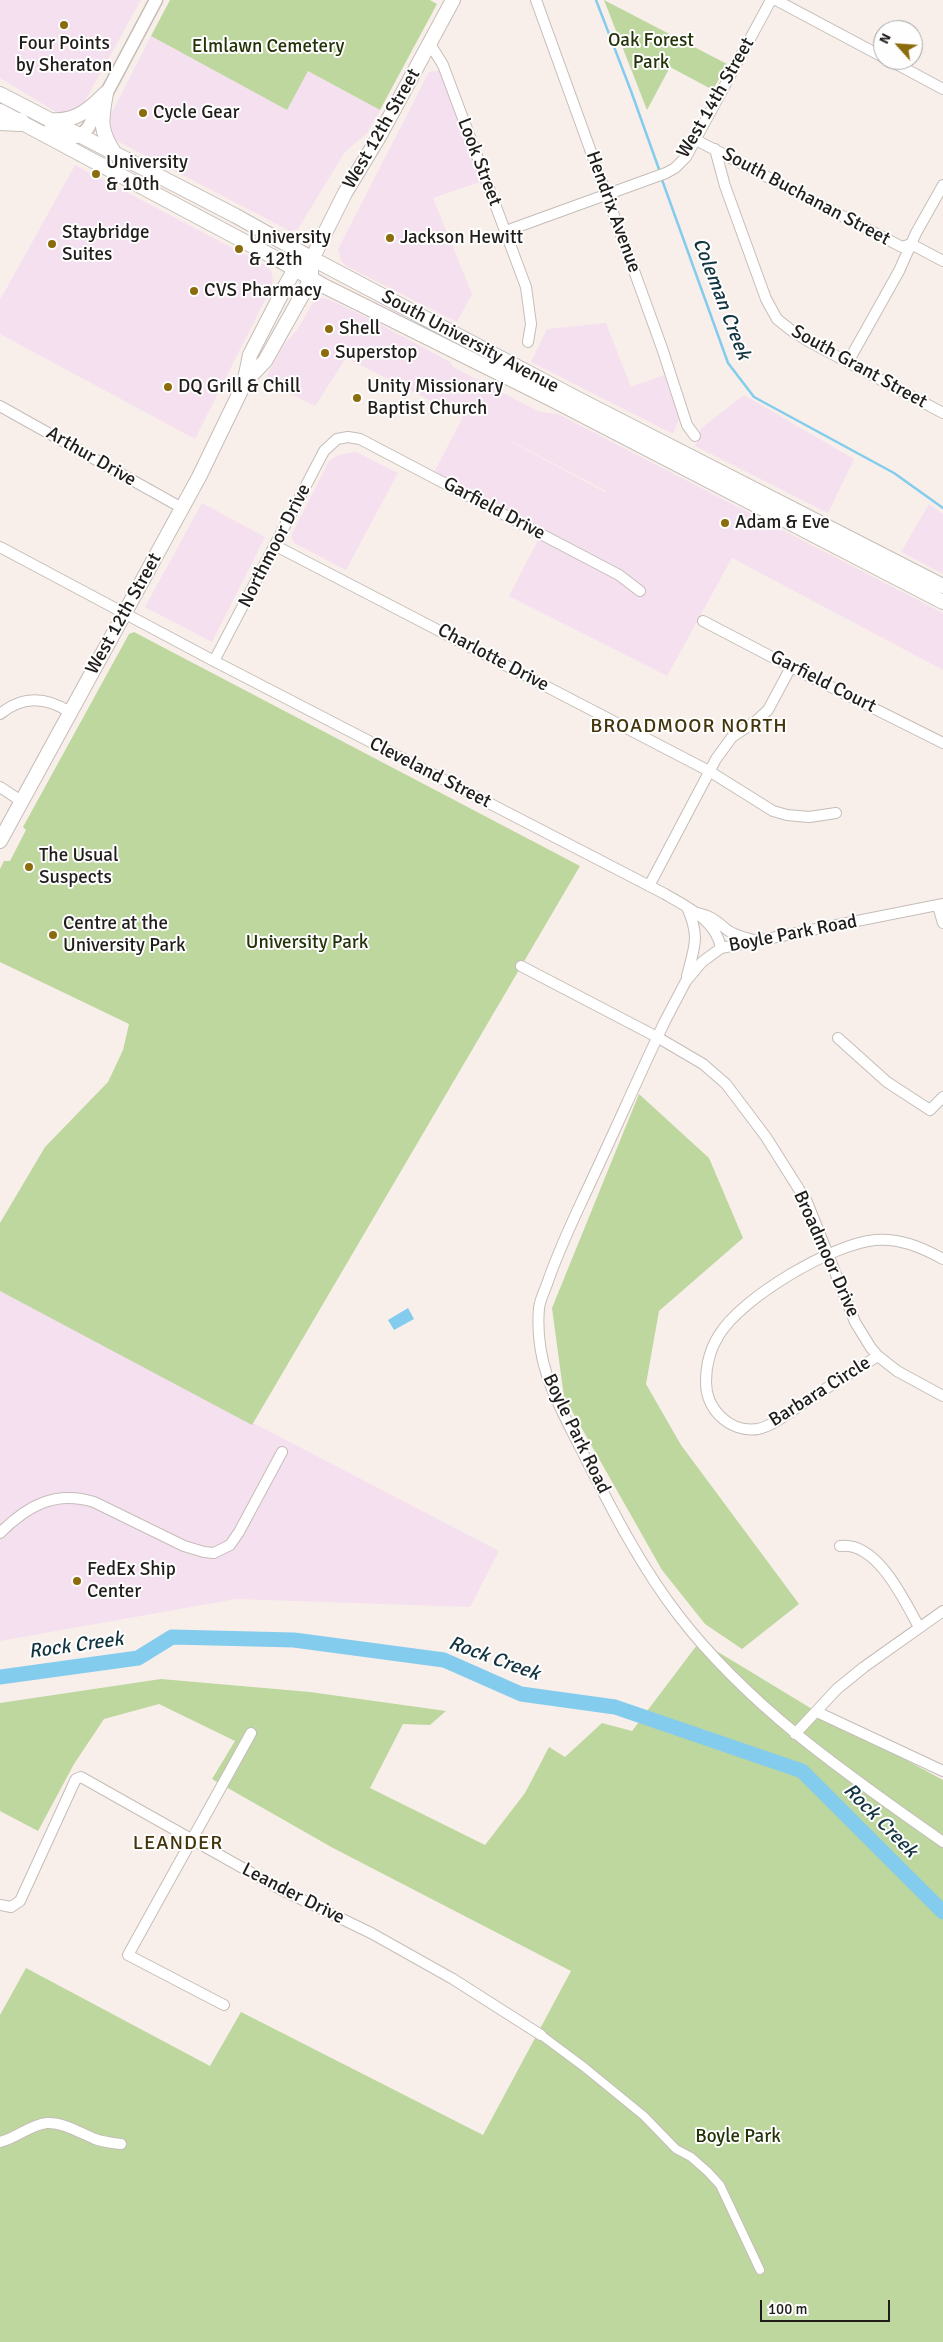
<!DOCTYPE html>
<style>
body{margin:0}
#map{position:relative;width:943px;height:2342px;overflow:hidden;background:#f8efea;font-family:Signika,sans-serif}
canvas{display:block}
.north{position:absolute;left:873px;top:20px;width:50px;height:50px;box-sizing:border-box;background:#fefefe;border:1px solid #a5a4a3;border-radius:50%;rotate:296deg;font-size:14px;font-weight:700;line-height:20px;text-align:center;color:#201d1b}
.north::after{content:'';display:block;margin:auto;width:18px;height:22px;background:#8b6b0c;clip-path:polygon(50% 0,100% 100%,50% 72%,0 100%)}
.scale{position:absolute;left:760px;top:2300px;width:130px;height:22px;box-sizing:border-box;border:2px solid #201d1b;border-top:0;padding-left:6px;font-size:15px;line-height:18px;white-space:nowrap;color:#201d1b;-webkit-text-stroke:4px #fefefe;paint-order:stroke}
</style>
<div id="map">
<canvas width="943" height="2342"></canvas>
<div class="north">N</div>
<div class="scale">100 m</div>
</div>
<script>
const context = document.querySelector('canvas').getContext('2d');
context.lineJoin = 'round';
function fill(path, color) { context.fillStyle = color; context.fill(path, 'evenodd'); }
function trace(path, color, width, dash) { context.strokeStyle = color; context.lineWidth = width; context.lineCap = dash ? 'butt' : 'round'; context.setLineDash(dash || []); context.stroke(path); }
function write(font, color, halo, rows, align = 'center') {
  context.font = font + ' Signika,sans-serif'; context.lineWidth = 4; context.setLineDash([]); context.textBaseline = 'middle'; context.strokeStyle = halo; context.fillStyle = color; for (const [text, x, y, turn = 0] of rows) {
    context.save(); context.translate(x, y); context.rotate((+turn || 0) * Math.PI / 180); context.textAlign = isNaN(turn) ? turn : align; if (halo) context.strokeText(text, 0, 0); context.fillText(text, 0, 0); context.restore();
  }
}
const commercial = new Path2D(`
 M0 0H141L81 108 69 113H61L56 112 0 78Z
 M151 36 287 110 308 71 380 110 367 133 345 152 298 229 290 231 117 141 113 136 110 116Z
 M441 70 480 182 433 198 472 294 457 322 346 266 341 261 338 249 429 72Z
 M75 165 265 265 271 271 273 278 271 288 195 439 0 334V300Z
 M320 298 328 299 372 320 450 362 453 367 540 412 558 414 943 613V670L732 558 667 676 509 596 541 534 432 476 463 417 346 358 315 406 264 381 282 347 297 330 312 304ZM498 435 522 447 606 491 605 492Z
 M606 323 631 387 664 375 679 419 673 434 531 362 547 329Z
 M744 395 854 459 828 513 695 446 700 438V429Z
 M356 452 398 473 346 570 294 543 291 536 329 461 338 455Z
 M202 503 265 537 212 642 145 607Z
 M929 504 943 514V574L901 552Z
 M0 1291 499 1551 470 1607 236 1599 0 1641Z`);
const green = new Path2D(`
 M170 0H430L437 4 380 110 308 71 287 110 151 36Z
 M604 0 727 64 713 90 670 67 647 110Z
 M134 632 580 866 252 1425 0 1291V1223L45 1147 108 1082 123 1050 129 1024 0 962V869L4 861H10L26 830 23 827 129 634Z
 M639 1094 709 1158 743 1238 659 1311 646 1384 681 1445 799 1604 742 1649 705 1624 662 1570 564 1397 552 1308Z
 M700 1641 817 1712 943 1780V2342H0V2015L26 1968 210 2066 241 2012 483 2135 571 1971 333 1848 212 1779 235 1741 159 1704 104 1719 74 1764 38 1831 0 1811V1703L161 1679 310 1692 446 1711 430 1725 403 1724 370 1788 485 1845 525 1793 549 1747 565 1757 602 1723 632 1731Z`);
const water = new Path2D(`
 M408 1308 414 1319 394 1330 388 1320Z`);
const stream = new Path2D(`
 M596 0 631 91 660 172
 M661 177 728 363 754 397 894 473 943 508`);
const river = new Path2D(`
 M0 1677 138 1658 172 1637 294 1640 444 1660 521 1694 615 1707 802 1771 943 1912`);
const pedestrian = new Path2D(`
 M541 2035 584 2067 644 2116 676 2149 691 2157 708 2172 720 2185 760 2270`);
const minor = new Path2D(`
 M536 0 662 348 687 425 695 436
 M776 0 883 57
 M430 44 443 65 526 287 531 324 528 342
 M889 60 943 89
 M696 140 902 247 911 244 943 261
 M715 149 725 186 766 299 777 319 792 331 808 341 943 413
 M506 231 666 173 675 168 686 157 771 0
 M848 362 899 271 916 233 943 185
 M0 406 182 508
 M276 546 709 771 773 811 787 815 809 817 836 813
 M0 547 214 661 665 894C687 907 716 920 721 948
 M703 621 791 667 943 743
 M214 661 324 451 337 439 348 437 360 439 619 575 640 591
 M0 714C23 695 46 697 70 712
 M0 787 21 801
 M649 886 716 759 732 737 756 721 768 710 791 667
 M943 904 721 948 702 962 686 981 665 1021C636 1082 609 1144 580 1205 568 1231 556 1257 547 1284 544 1292 540 1300 539 1308 534 1366 559 1405 584 1455 612 1510 641 1567 679 1616 751 1709 848 1775 943 1842
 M938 906 943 923
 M698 913C711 916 715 920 726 929 733 935 743 937 753 940
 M521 966 657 1037 703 1064 726 1084 766 1137 807 1202 855 1322 871 1348 878 1356 897 1371 943 1396
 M687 976C695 945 700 937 687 907
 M838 1038 887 1082 930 1110 943 1097
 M878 1356C852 1372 826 1388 801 1405 788 1413 773 1426 758 1429 744 1431 730 1426 720 1416 711 1407 706 1395 706 1382 706 1366 710 1349 719 1335 741 1298 832 1244 875 1240 900 1238 921 1247 943 1259
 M0 1533C27 1506 55 1490 94 1502L184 1546 204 1552 214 1553 230 1545 239 1532 282 1452
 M840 1546C877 1541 904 1600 919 1627
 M817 1712 943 1771
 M795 1734 837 1689 864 1667 943 1611
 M0 1905 11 1907 20 1901 74 1783 76 1779 81 1777 280 1889 371 1933 453 1979 541 2035
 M224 2005 128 1955 251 1733
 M0 2142C17 2138 29 2125 47 2123 63 2122 80 2133 95 2139 103 2142 113 2143 121 2144`);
const tertiary = new Path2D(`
 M49 130C65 138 74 144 88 128L156 0`);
const secondary = new Path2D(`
 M106 93C101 120 99 130 115 154
 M0 94 236 216 311 258 580 400 943 586
 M0 111 279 260 324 286 553 400 943 602
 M51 120C76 122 90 109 106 93
 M244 383 265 361 311 279V270
 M0 841 199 477 244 384 250 355 286 285 295 269 311 258 316 251 345 193 380 135 453 0`);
const motorway = new Path2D(`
 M0 121 20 122`);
const markers = [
 [64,25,5,"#8b6b0c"],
 [143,113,5,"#8b6b0c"],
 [96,174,5,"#8b6b0c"],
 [390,238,5,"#8b6b0c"],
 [52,244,5,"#8b6b0c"],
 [239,249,5,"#8b6b0c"],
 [194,291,5,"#8b6b0c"],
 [329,329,5,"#8b6b0c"],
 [325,353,5,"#8b6b0c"],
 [168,387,5,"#8b6b0c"],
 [357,398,5,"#8b6b0c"],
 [725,523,5,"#8b6b0c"],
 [29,867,5,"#8b6b0c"],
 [53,935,5,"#8b6b0c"],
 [77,1581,5,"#8b6b0c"]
];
const parkNames = [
 ["Oak Forest",651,41],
 ["Park",651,63],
 ["Elmlawn Cemetery",268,47],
 ["University Park",307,943],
 ["Boyle Park",738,2137]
];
const poiNames = [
 ["Four Points",64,44,"center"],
 ["by Sheraton",64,66,"center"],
 ["Cycle Gear",153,113],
 ["University",106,163],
 ["& 10th",106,185],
 ["Staybridge",62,233],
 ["Suites",62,255],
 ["University",249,238],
 ["& 12th",249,260],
 ["Jackson Hewitt",400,238],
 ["CVS Pharmacy",204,291],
 ["Shell",339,329],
 ["Superstop",335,353],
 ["DQ Grill & Chill",178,387],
 ["Unity Missionary",367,387],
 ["Baptist Church",367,409],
 ["Adam & Eve",735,523],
 ["The Usual",39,856],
 ["Suspects",39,878],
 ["Centre at the",63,924],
 ["University Park",63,946],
 ["FedEx Ship",87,1570],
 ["Center",87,1592]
];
const streetNames = [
 ["West 14th Street",716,98,-60],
 ["West 12th Street",382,129,-60],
 ["Look Street",479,162,69],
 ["South Buchanan Street",806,197,28],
 ["Hendrix Avenue",613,212,70],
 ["South University Avenue",470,342,28],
 ["South Grant Street",859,367,29],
 ["Arthur Drive",91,457,30],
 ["Garfield Drive",494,509,28],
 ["Northmoor Drive",275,546,-63],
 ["West 12th Street",124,614,-61],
 ["Charlotte Drive",493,658,28],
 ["Garfield Court",823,682,27],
 ["Cleveland Street",430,773,27],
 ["Boyle Park Road",793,934,-11],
 ["Broadmoor Drive",826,1254,66],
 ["Barbara Circle",820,1392,-32],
 ["Boyle Park Road",576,1434,64],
 ["Leander Drive",293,1894,27]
];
const waterNames = [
 ["Coleman Creek",721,299,69],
 ["Rock Creek",76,1646,-8],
 ["Rock Creek",494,1659,20],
 ["Rock Creek",880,1821,45]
];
const neighbourhoodNames = [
 ["BROADMOOR NORTH",689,727],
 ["LEANDER",178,1844]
];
fill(commercial, '#f5e0ef');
fill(green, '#bdd79e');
fill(water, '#84cced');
trace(stream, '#84cced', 2.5);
trace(river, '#84cced', 15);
trace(pedestrian, '#c5bdb8', 10);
trace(minor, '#c5bdb8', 12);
trace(tertiary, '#c5bdb8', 15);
trace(secondary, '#c5bdb8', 16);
trace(motorway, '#c5bdb8', 20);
trace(pedestrian, '#fff', 8);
trace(minor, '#fff', 10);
trace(tertiary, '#fff', 12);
trace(secondary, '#fff', 14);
trace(motorway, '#fff', 18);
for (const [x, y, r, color] of markers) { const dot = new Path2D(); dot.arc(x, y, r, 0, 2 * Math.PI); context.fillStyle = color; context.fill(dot); trace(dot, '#fefefe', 2); }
write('19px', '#233306', '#fefefe', parkNames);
write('19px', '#201d1b', '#fefefe', poiNames, 'left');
write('19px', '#201d1b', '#fefefe', streetNames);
write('italic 20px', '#123441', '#fefefe', waterNames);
context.letterSpacing = '1px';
write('20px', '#43340b', '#fefefe', neighbourhoodNames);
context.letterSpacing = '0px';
</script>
